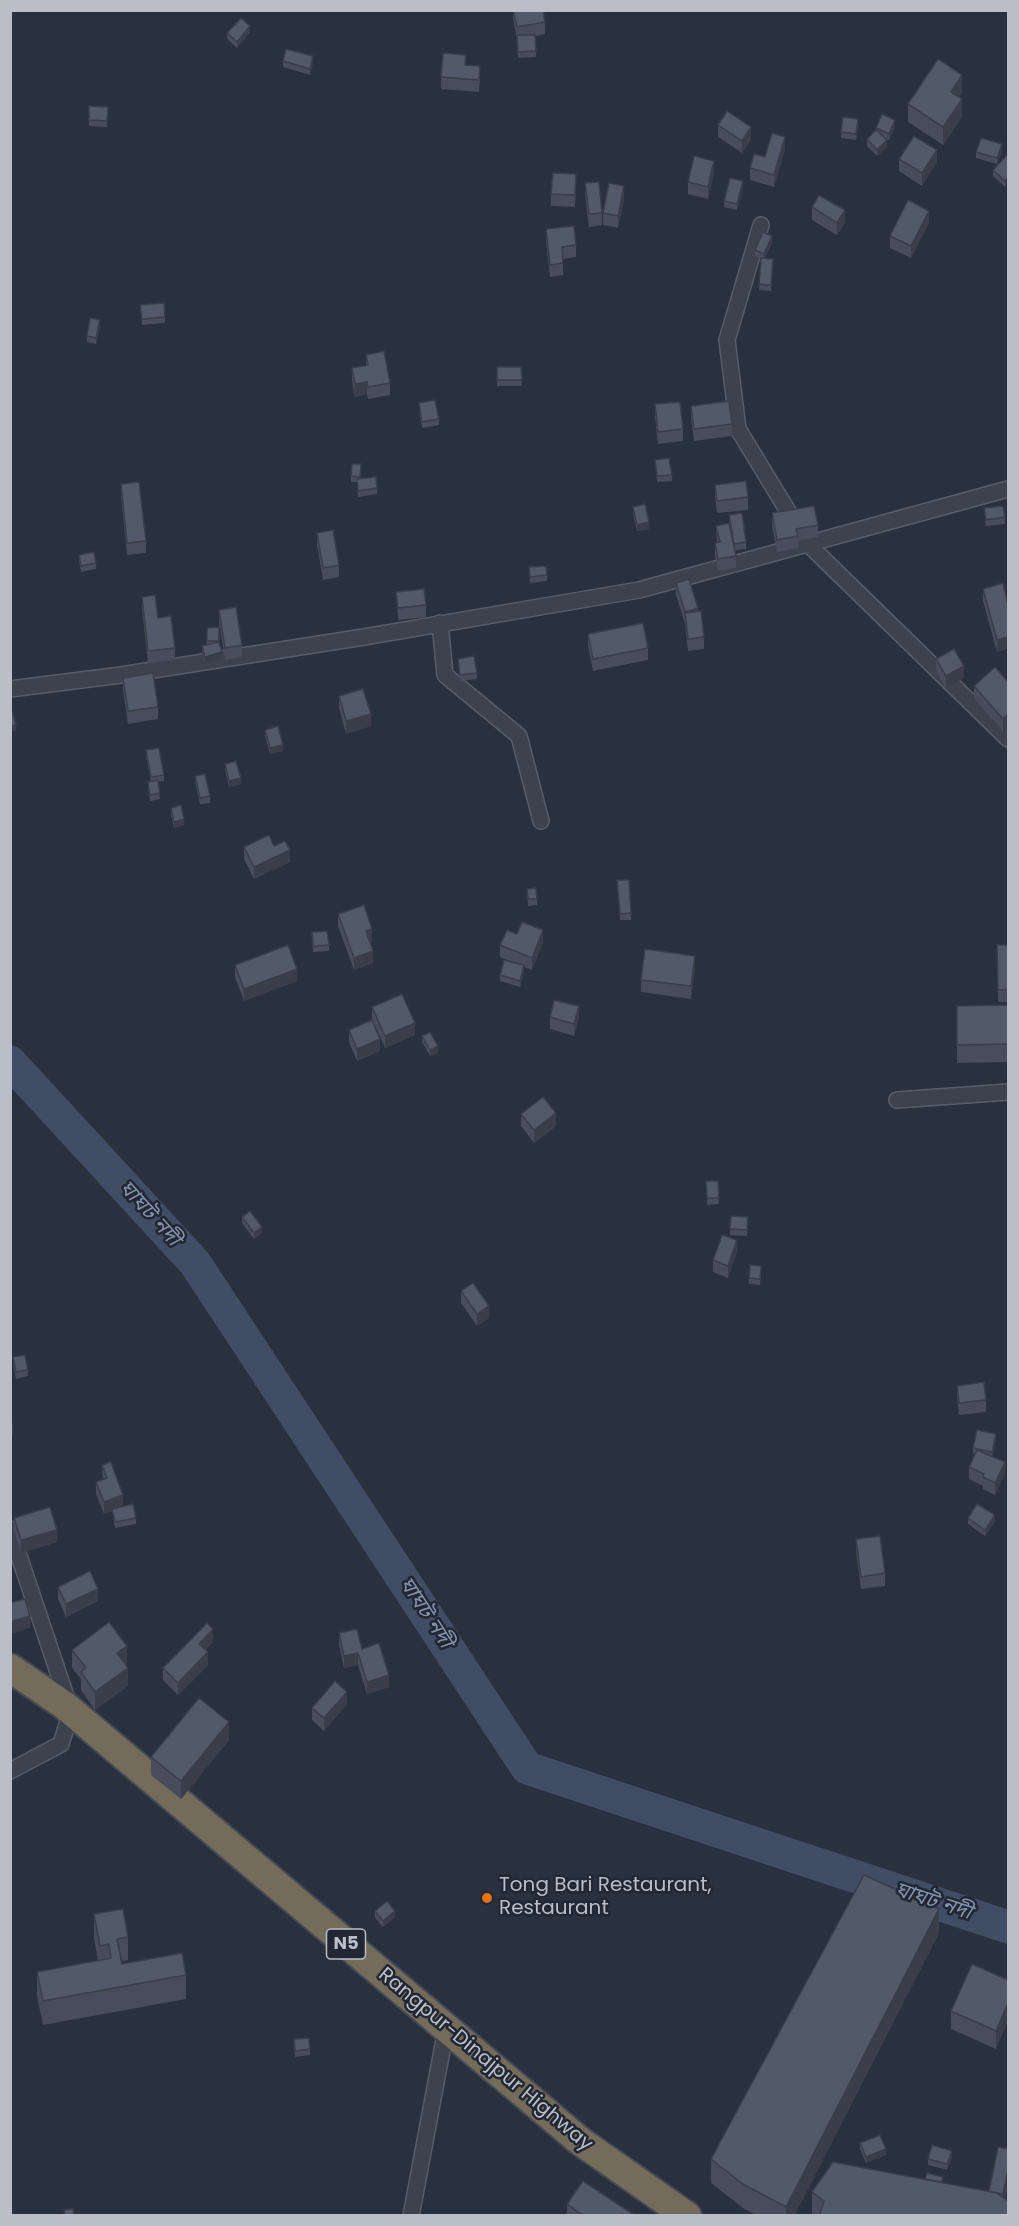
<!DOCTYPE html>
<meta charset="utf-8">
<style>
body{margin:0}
#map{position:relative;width:1019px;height:2226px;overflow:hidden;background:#29303e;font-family:Poppins,sans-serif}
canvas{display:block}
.frame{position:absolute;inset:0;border:12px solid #b9bec9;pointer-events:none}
</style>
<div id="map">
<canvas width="1019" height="2226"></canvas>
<div class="frame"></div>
</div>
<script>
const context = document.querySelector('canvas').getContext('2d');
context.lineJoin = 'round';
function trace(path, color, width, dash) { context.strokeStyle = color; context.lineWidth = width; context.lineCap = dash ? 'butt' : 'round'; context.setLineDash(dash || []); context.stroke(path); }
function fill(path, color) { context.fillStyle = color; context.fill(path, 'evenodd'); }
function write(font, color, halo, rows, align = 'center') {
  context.font = font + ' Poppins,"Noto Sans Bengali",sans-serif'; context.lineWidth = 5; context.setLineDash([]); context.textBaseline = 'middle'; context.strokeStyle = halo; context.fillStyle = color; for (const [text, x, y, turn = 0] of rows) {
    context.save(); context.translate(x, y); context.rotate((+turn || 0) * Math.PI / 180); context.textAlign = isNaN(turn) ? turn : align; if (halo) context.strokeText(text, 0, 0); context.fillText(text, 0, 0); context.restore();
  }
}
const river = new Path2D(`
 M10 1062 195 1263 527 1768 1008 1927`);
const street = new Path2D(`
 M761 225 727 340 738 429 808 544 1008 739
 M440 623 445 675 519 736 541 821
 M10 689 121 675 364 637 639 590 1008 489
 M897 1100 1008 1092
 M10 1529 71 1711 61 1744 10 1771
 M411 2216 446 2029`);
const highway = new Path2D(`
 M10 1668 64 1705 580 2141 687 2216`);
const wall = new Path2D(`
 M513 10H543L545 22V34L535 36 536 57 518 58 517 39 513 19Z
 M250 32 237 48 227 39V33Z
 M283 61 313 62 310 75 283 67Z
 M441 77 480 78 479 92 441 89Z
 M962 93 959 97 962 117 943 145 908 122V104Z
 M89 106 108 107 107 127 89 126Z
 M718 125 751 139 742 153 718 137Z
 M858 125 856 140 841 138V132Z
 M895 126 889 140 884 138 887 147 877 156 867 146V139L876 131V128Z
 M785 149 774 187 750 180V168L765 157Z
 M1002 151 997 164 976 158V152Z
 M1008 154 1005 187 993 176V170Z
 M899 159 937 162 922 186 899 171Z
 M714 173 708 199 688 194V182Z
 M585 183 602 213V225L589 227 585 195Z
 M576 186 575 207 551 206V194Z
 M743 187 737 210 724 207V201Z
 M624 198 618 228 603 225V213Z
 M812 207 845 222 837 235 812 220Z
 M929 223 911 258 890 248V236Z
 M546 229 576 245V257L563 259V275L550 277 546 242Z
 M772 242 765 258 773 265 771 291 759 290 761 259 755 256V250Z
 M140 305 165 317V323L142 325Z
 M100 326 96 344 87 342V336Z
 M366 355 390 383V395L368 399 367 394 355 397 352 381V368L366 366Z
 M497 367H521L522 386H497Z
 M419 403 439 419V425L422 428 419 409Z
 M655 404 683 429V441L658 444 655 417Z
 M691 406 732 424V436L694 441 691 418Z
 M655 460 672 475V481L657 482Z
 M361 464 360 479 377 488V494L358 497 357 482H351V476Z
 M121 484 146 541V553L127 555 121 496Z
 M715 485 748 497V510L717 513 715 497Z
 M633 507 649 529 637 531 633 513Z
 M984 508 1005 517V524L986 526Z
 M772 513 818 525V537L798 541V548L777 552 772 526Z
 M729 515 746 542V549L735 550 736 556V568L718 571 715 555V543L717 542 716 526 730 527Z
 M317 533 339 565V577L323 580 317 545Z
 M79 555 96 563V569L81 572 79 561Z
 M529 567 547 575V581L530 583Z
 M676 583 698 611 704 637V649L688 651 685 624 676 595Z
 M1003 583 997 652 983 601V589Z
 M396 592 426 605V617L398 620Z
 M142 597 158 618 175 648V660L148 663 142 609Z
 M219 610 242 645V657L225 660 219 622Z
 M219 627V642L222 659 205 663 202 652V646L207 645V628Z
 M588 634 648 648V660L593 671 588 646Z
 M458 659 477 673V679L460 681Z
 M936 659 964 678 946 688 936 671Z
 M123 678 158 707V719L128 724 123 690Z
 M1008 682 1003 731 974 698V686Z
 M339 696 371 726 346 734 339 708Z
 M265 730 283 751 270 754 265 736Z
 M146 750 164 775V781L158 782 160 799 150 801 148 789V782H151L146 756Z
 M225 764 241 784 229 787 225 770Z
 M195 776 210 796V803L200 804 195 782Z
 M171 808 184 825 174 828 171 814Z
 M274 846 290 862 254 879 244 859V847Z
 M617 886 631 913V920H620Z
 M527 889 537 899V905L528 906Z
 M338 914 372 941 369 942 373 963 354 970 338 926Z
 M312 932 329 945V951L313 952Z
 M517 934 543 942 532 970 524 967V972L520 987 500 981V975L512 962 500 957V945Z
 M997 945H1008V1002H998Z
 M235 965 297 981 244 1001 235 977Z
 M695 968 691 999 641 992V980Z
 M1008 1005V1062L957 1063V1006Z
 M372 1007 415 1035 385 1048 372 1019Z
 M550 1017 579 1018 574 1036 550 1029Z
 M349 1030 380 1051 357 1061 349 1042Z
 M422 1036 438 1052 430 1056 422 1042Z
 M521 1114 556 1126 534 1143 521 1126Z
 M706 1181H718L719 1204 707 1205Z
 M731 1216 748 1217 747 1236 730 1235Z
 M242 1217 262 1233 254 1239 242 1223Z
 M737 1252 728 1278 713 1272V1260Z
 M761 1272 760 1285 749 1284V1278Z
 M461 1291 489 1318 477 1326 461 1303Z
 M13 1357 28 1370V1376L16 1379 13 1363Z
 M957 1386 986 1400V1412L959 1415 957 1398Z
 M996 1440 992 1457 1005 1474 995 1495 983 1489V1486L969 1479V1467L975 1455 973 1454V1448Z
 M102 1465 123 1506 136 1518V1524L115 1528 112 1511 104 1514 96 1494V1482L103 1480Z
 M14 1518 57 1542 21 1553 14 1530Z
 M968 1518 995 1521 985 1536 968 1524Z
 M856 1539 885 1573V1586L861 1589 856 1551Z
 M58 1587 98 1601 66 1617 58 1599Z
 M339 1633 389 1687 367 1694 358 1665 344 1668 339 1645Z
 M213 1642 205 1650 208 1665 178 1695 163 1680V1668Z
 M72 1650 127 1664 126 1665 128 1686 95 1710 81 1690V1679L72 1668Z
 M347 1704 324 1731 312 1720V1708Z
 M229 1740 181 1799 151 1775V1757Z
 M375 1911 395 1917 383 1927 375 1918Z
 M94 1914 128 1937V1960L122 1961V1964L186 1975V1999L43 2025 37 1996V1972L98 1961 94 1938Z
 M939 1933 794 2216H757L743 2208 711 2183V2159Z
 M1008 1980 996 2049 951 2029V2011Z
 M294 2039 310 2049V2055L295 2057Z
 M860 2143 886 2155 866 2163 860 2149Z
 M1008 2149V2182L1005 2199 1008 2216H812V2192L943 2183 989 2191Z
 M952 2157 947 2170 928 2165V2159Z
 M567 2204 633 2216H567Z`);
const shadedWall = new Path2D(`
 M250 26V32L237 48V42Z
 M313 56V62L310 75V69Z
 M962 75V93L951 110V92Z
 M962 99V117L943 145V127Z
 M895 120V126L889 140V134Z
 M751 127V139L742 153V141Z
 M785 137V149L774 187V175Z
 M887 140V147L877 156V150Z
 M1002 144V151L997 164V158Z
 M937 150V162L922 186V173Z
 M714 161V173L708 199V187Z
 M1008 177V183L1005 187V181Z
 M743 181V187L737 210V204Z
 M624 186V198L618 228V216Z
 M845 210V222L837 235V223Z
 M929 211V223L911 258V246Z
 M772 236V242L764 260V254Z
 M100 320V326L96 344V338Z
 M367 382V394L355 397V384Z
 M649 522V529L637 531V525Z
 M698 608V620L685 613V624V612Z
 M1008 637V649L997 652V640Z
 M222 652V659L205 663V657Z
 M964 666V678L946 688V676Z
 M371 714V726L346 734V721Z
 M1008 714V726L1003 731V719Z
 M16 725V731L10 732V726Z
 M283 745V751L270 754V748Z
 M241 778V784L229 787V781Z
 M184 819V825L174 828V822Z
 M290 850V862L254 879V867Z
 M372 929V941L366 943V931Z
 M543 930V942L532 970V958Z
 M373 951V963L354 970V958Z
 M695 956V968L691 999V986Z
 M524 965V972L520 987V981Z
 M297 969V981L244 1001V989Z
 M579 1006V1018L574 1036V1024Z
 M415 1023V1035L385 1048V1036Z
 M380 1039V1051L357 1061V1049Z
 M438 1046V1052L430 1056V1050Z
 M556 1113V1126L534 1143V1130Z
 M262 1227V1233L254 1239V1233Z
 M737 1240V1252L728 1278V1266Z
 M489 1306V1318L477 1326V1314Z
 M13 1423V1436L10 1437V1424Z
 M996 1434V1440L992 1459V1452Z
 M1005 1462V1474L995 1495V1483Z
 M123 1495V1507L104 1514V1502Z
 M995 1515V1521L985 1536V1530Z
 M57 1530V1542L21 1553V1540Z
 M98 1589V1601L66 1617V1604Z
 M30 1616V1628L10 1634V1622Z
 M213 1629V1642L199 1656V1644Z
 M127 1646V1664L117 1671V1653Z
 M208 1652V1665L178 1695V1683Z
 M358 1653V1665L344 1668V1656Z
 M128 1668V1686L95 1710V1692Z
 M389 1675V1687L367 1694V1682Z
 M347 1692V1704L324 1731V1718Z
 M229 1722V1740L181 1799V1781Z
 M939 1909V1933L794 2216H786V2207Z
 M395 1911V1917L383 1927V1921Z
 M1008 2003V2021L996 2049V2031Z
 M886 2149V2155L866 2163V2157Z
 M952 2151V2157L947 2170V2164Z
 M1008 2170V2182L1003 2206V2194Z`);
const building = new Path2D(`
 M513 10H543L545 22 517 27Z
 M241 18 250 26 237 42 227 33Z
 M517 35H535L536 51 518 52Z
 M286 49 313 56 310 69 283 61Z
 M443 53 466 55 465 65 480 66 479 80 441 77Z
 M938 59 962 75 951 92 962 99 943 127 908 104Z
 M89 106 108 107 107 121 89 120Z
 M727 111 751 127 742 141 718 125Z
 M882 114 895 120 889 134 876 128Z
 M843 117 858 119 856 134 841 132Z
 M876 130 887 140 877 150 867 139Z
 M772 133 785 137 774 175 750 168 754 154 765 157Z
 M914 136 937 150 922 173 899 159Z
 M981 138 1002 144 997 158 976 152Z
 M1008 154V177L1005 181 993 170Z
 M694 156 714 161 708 187 688 182Z
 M553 173 576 174 575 195 551 194Z
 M730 178 743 181 737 204 724 201Z
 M599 182 602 213 589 214 585 183Z
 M609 183 624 186 618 216 603 213Z
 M819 195 845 210 837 223 812 207Z
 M908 200 929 211 911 246 890 236Z
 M574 226 576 245 562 247 563 263 550 265 546 229Z
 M763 232 772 236 764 254 755 250Z
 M761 258 773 259 771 285 759 284Z
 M164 303 165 317 142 319 140 305Z
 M90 318 100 320 96 338 87 336Z
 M384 351 390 383 368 387 367 382 355 384 352 368 368 365 366 355Z
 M497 367H521L522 380H497Z
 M435 400 439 419 422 422 419 403Z
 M729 401 732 424 694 429 691 406Z
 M680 402 683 429 658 432 655 404Z
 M669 458 672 475 657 476 655 460Z
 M352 464H361L360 477 351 476Z
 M376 477 377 488 358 491 357 479Z
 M746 481 748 497 717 501 715 485Z
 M139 482 146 541 127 543 121 484Z
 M645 504 649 522 637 525 633 507Z
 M814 506 818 525 796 529 798 536 777 540 772 513Z
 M1003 506 1005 517 986 520 984 508Z
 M742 513 746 542 734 544 729 515Z
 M729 523 736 556 718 559 715 543 720 542 716 526Z
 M333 530 339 565 323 568 317 533Z
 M94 552 96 563 81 566 79 555Z
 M546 566 547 575 530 577 529 567Z
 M689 579 698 608 685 612 676 583Z
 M1003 583 1008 605V637L997 640 983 589Z
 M424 589 426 605 398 608 396 592Z
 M155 595 158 618 171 616 175 648 148 651 142 597Z
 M236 607 242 645 225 648 219 610Z
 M701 611 704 637 688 639 685 613Z
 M643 623 648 648 593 659 588 634Z
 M219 627V641H207V628Z
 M219 642 222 652 205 657 202 646Z
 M954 649 964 666 946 676 936 659Z
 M474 656 477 673 460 675 458 659Z
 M995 667 1008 682V714L1003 719 974 686Z
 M153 673 158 707 128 711 123 678Z
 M363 689 371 714 346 721 339 696Z
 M10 705 16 725 10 726Z
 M278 726 283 745 270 748 265 730Z
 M159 748 164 775 151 777 146 750Z
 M236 761 241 778 229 781 225 764Z
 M205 774 210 796 200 798 195 776Z
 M158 780 160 793 150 795 148 782Z
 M181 805 184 819 174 822 171 808Z
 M269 835 274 846 285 841 290 850 254 867 244 847Z
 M617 880H629L631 913 620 914Z
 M536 888 537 899H528L527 889Z
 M364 905 372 929 366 931 373 951 354 958 338 914Z
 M522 922 543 930 532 958 500 945 507 930 517 934Z
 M327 931 329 945 313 946 312 932Z
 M288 945 297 969 244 989 235 965Z
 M997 945H1008V990H998Z
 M645 949 695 956 691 986 641 980Z
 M504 960 524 965 520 981 500 975Z
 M402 994 415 1023 385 1036 372 1007Z
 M554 1000 579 1006 574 1024 550 1017Z
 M1008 1005V1044L957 1045V1006Z
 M372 1020 380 1039 357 1049 349 1030Z
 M430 1032 438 1046 430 1050 422 1036Z
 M543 1097 556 1113 534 1130 521 1114Z
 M706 1181H718L719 1198H707Z
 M250 1211 262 1227 254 1233 242 1217Z
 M731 1216 748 1217 747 1230 730 1229Z
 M722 1235 737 1240 728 1266 713 1260Z
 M750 1265 761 1266 760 1279 749 1278Z
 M473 1283 489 1306 477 1314 461 1291Z
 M25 1355 28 1370 16 1372 13 1357Z
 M984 1382 986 1400 959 1403 957 1386Z
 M977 1430 996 1434 992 1452 973 1448Z
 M977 1450 1005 1462 995 1483 983 1477 984 1474 969 1467Z
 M111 1462 123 1495 104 1502 96 1482 107 1478 102 1465Z
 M133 1504 136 1518 115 1522 112 1509Z
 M977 1504 995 1515 985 1530 968 1518Z
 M50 1507 57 1530 21 1540 14 1518Z
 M880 1536 885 1573 861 1577 856 1539Z
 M90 1571 98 1589 66 1604 58 1587Z
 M25 1599 30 1616 10 1622V1603Z
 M109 1622 127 1646 117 1653 128 1668 95 1692 81 1672 86 1668 72 1650Z
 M207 1623 213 1629 199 1644 208 1652 178 1683 163 1668Z
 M357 1629 362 1649 379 1643 389 1675 367 1682 358 1653 344 1656 339 1633Z
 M335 1681 347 1692 324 1718 312 1708Z
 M199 1698 229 1722 181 1781 151 1757Z
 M864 1875 939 1909 786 2207 743 2184 711 2159Z
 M387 1901 395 1911 383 1921 375 1911Z
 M123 1909 128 1937 117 1939 122 1964 182 1953 186 1975 43 2001 37 1972 111 1958 109 1944 100 1946 94 1914Z
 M972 1964 1008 1980V2003L996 2031 951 2011Z
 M309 2038 310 2049 295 2051 294 2039Z
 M880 2135 886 2149 866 2157 860 2143Z
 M932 2145 952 2151 947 2164 928 2159Z
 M998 2147 1008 2149V2170L1003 2194 989 2191Z
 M833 2162 997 2193 1008 2201V2216H819L824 2201 812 2192Z
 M927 2173 943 2177 942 2182 925 2179Z
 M583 2181 633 2214 632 2216H584L567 2204Z
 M73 2209 74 2216H65L64 2210Z`);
const markers = [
 [487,1898,6,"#e8710a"]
];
const shields = [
 [346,1944,39]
];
const shieldNames = [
 ["N5",346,1944]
];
const poiNames = [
 ["Tong Bari Restaurant,",499,1886],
 ["Restaurant",499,1909]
];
const streetNames = [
 ["Rangpur-Dinajpur Highway",485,2060,40]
];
const waterNames = [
 ["ঘাঘট নদী",149,1214,48],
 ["ঘাঘট নদী",425,1613,57],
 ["ঘাঘট নদী",933,1902,18]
];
trace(river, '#404d65', 33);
trace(street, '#575e69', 18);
trace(highway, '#444b56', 32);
trace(street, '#3c434e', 15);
trace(highway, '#746b5a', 28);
fill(wall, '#474d5a');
fill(shadedWall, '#393e4a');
fill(building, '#525969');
trace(building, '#393e4a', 1.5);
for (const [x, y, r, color] of markers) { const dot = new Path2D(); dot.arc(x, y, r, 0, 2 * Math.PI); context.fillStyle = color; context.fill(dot); trace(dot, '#212834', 2); }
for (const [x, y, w] of shields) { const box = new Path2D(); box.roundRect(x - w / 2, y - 15, w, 30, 4.5); context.fillStyle = '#212834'; context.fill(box); trace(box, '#b9bec9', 1.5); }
write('bold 18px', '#b9bec9', null, shieldNames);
write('20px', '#b9bec9', '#212834', poiNames, 'left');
write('20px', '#b9bec9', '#212834', streetNames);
write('italic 21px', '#8493ad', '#212834', waterNames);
</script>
